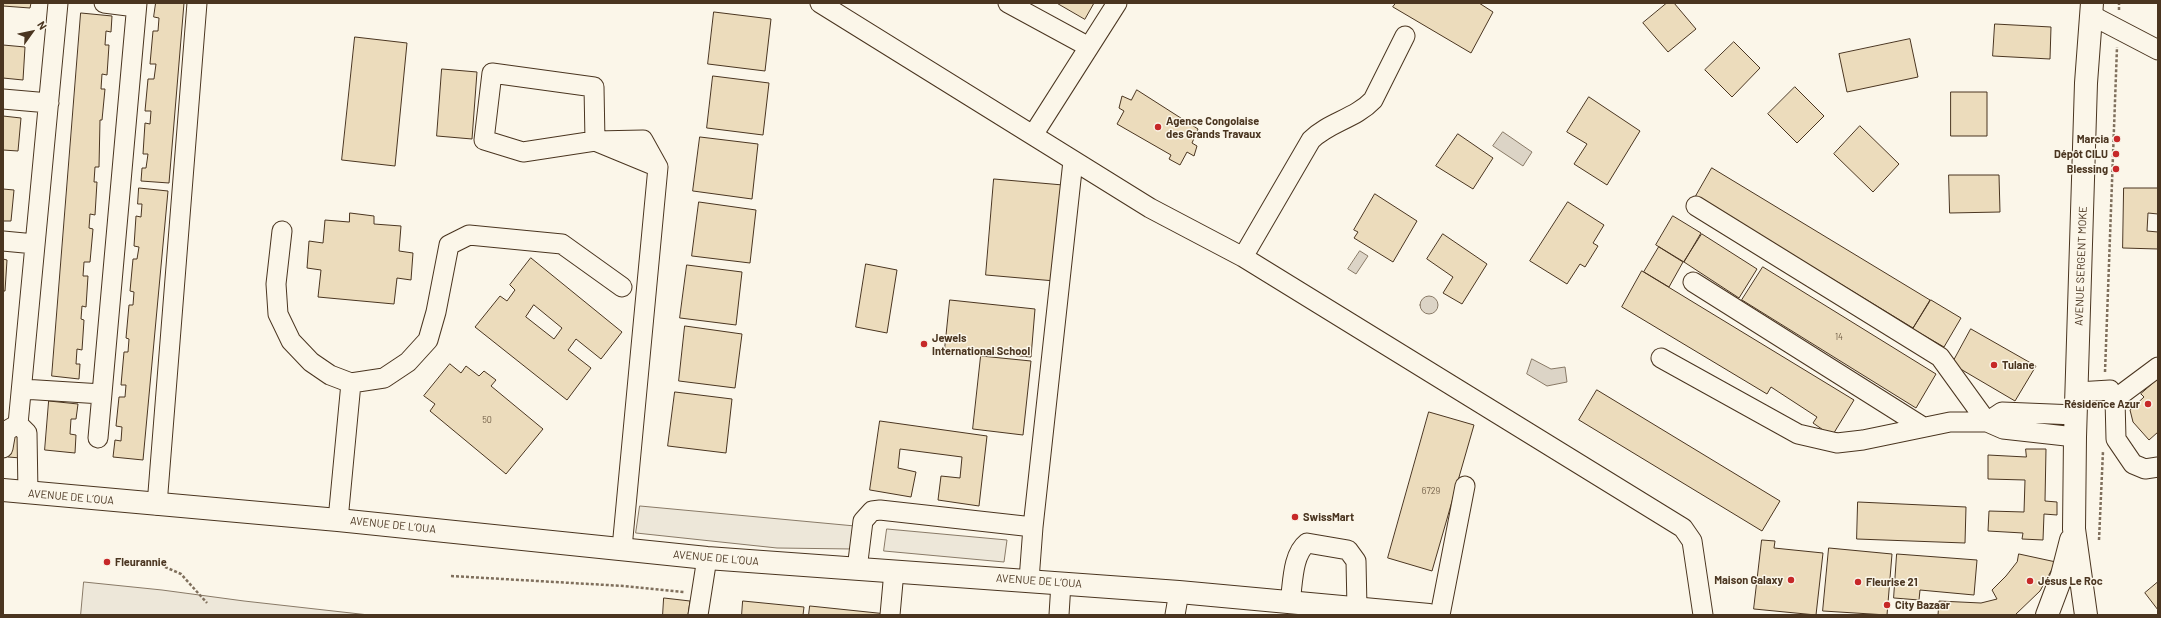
<!DOCTYPE html>
<meta charset="utf-8">
<style>
body{margin:0}
#map{position:relative;width:2161px;height:618px;overflow:hidden;background:#fbf6e9;font-family:Barlow,sans-serif}
canvas{display:block}
.frame{position:absolute;inset:0;border:4px solid #4a3520;pointer-events:none}
.north{position:absolute;left:12px;top:12px;width:40px;height:40px;-webkit-text-stroke:3px #fbf6e9;paint-order:stroke;rotate:57deg;font-size:11px;font-weight:700;line-height:16px;text-align:center;color:#4a3520}
.north::after{content:'';display:block;margin:auto;width:14px;height:18px;background:#4a3520;clip-path:polygon(50% 0,100% 100%,50% 72%,0 100%)}
</style>
<div id="map">
<canvas width="2161" height="618"></canvas>
<div class="frame"></div>
<div class="north">N</div>
</div>
<script>
const context = document.querySelector('canvas').getContext('2d');
context.lineJoin = 'round';
function fill(path, color) { context.fillStyle = color; context.fill(path, 'evenodd'); }
function trace(path, color, width, dash) { context.strokeStyle = color; context.lineWidth = width; context.lineCap = dash ? 'butt' : 'round'; context.setLineDash(dash || []); context.stroke(path); }
function write(font, color, halo, rows, align = 'center') {
  context.font = font + ' Barlow,sans-serif'; context.lineWidth = 3; context.setLineDash([]); context.textBaseline = 'middle'; context.strokeStyle = halo; context.fillStyle = color; for (const [text, x, y, turn = 0] of rows) {
    context.save(); context.translate(x, y); context.rotate((+turn || 0) * Math.PI / 180); context.textAlign = isNaN(turn) ? turn : align; if (halo) context.strokeText(text, 0, 0); context.fillText(text, 0, 0); context.restore();
  }
}
const parking = new Path2D(`
 M640 506 855 526 853 549 777 548 636 533Z
 M887 529 1007 540 1004 562 884 551Z
 M84 582 162 590 244 601 369 615H81Z`);
const water = new Path2D(`
 M1503 132 1532 152 1523 166 1493 146Z
 M1360 251 1368 256 1356 274 1348 269Z
 M1420 305a9 9 0 1 1 18 0a9 9 0 1 1-18 0Z
 M1532 359 1551 369 1565 367 1567 382 1547 386 1527 374Z`);
const building = new Path2D(`
 M3 3H31L30 8 3 6Z
 M156 3H184L169 183 141 181 142 168H146L148 154H143L145 123 150 124 151 111H145L148 79H154L156 64H150L153 31H158L159 18 154 17Z
 M1057 3H1094L1085 19Z
 M1396 3H1479L1493 12 1471 53 1393 7Z
 M1667 3H1674L1696 29 1668 52 1643 23Z
 M714 12 771 19 765 71 708 64Z
 M81 13 112 16 111 32 106 31 105 45H109L107 75 102 74 101 89H105L102 120H100L99 167H95L94 182H97L95 215 90 214 89 228 93 229 90 262H84L83 276H88L86 307 82 306 81 319 84 320 82 350 77 349 76 364H80L79 379 52 376Z
 M1995 24 2051 27 2050 59 1993 56Z
 M355 37 407 43 395 166 342 160Z
 M1910 39 1918 77 1847 92 1839 54Z
 M1734 42 1760 68 1732 97 1705 70Z
 M3 45 25 47 23 80 3 78Z
 M442 69 477 72 472 139 437 136Z
 M713 76 769 83 763 135 707 128Z
 M1795 87 1824 116 1797 143 1768 114Z
 M1137 90 1198 129 1192 143 1197 146 1194 156 1187 152 1180 165 1169 159 1171 155 1117 124 1124 111 1119 108 1122 96 1131 100Z
 M1951 92H1987V136H1951Z
 M1589 97 1640 131 1607 185 1574 164 1587 144 1567 132Z
 M3 116 21 118 18 151 3 150Z
 M1860 126 1899 164 1873 192 1834 154Z
 M1458 134 1493 158 1473 189 1436 166Z
 M700 137 758 144 752 199 693 191Z
 M1712 168 1930 300 1913 328 1696 196Z
 M1949 175H1999L2000 212 1950 213Z
 M994 179 1063 185 1055 281 986 275Z
 M139 188 168 191 143 460 113 457 115 440 121 441 122 427 116 426 119 397H125L126 385H121L124 352H128L129 339 126 338 129 305H133L134 292 130 291 133 259H137L139 247 134 246 136 216 141 217 142 204H138Z
 M2124 188H2158V214L2148 213 2147 231 2158 232V249L2123 248Z
 M3 189 14 190 11 221H3Z
 M1375 194 1417 221 1393 262 1354 238 1358 232 1354 230Z
 M699 202 756 210 750 263 692 256Z
 M1568 202 1604 225 1593 243 1598 246 1585 267 1580 264 1567 284 1530 261Z
 M350 213 374 216V224L401 226 399 251 413 253 411 280 397 278 394 304 318 297 321 270 307 268 309 241 323 243 325 220 349 222Z
 M1673 216 1701 233 1684 262 1656 245Z
 M1443 234 1487 264 1462 304 1443 293 1453 277 1427 259Z
 M1702 234 1757 269 1739 298 1684 262Z
 M1659 247 1683 262 1669 287 1644 272Z
 M531 258 622 332 601 359 576 339 568 350 591 368 567 400 475 327 500 296 507 301 515 290 510 285ZM534 305 562 328 554 339 526 317Z
 M3 259 7 260 5 291H3Z
 M866 264 897 270 887 333 856 327Z
 M687 265 742 272 736 325 680 318Z
 M1763 267 1936 374 1916 408 1742 300Z
 M1642 271 1854 400 1832 436 1813 423 1817 417 1771 387 1767 394 1622 307Z
 M950 300 1035 309 1031 357 945 349Z
 M1931 300 1961 318 1944 347 1913 329Z
 M685 326 742 334 735 388 679 381Z
 M1971 329 2036 366 2015 401 1952 364Z
 M981 356 1031 361 1023 435 973 429Z
 M450 364 461 373 466 366 479 376 484 371 496 380 491 386 543 429 506 474 430 411 435 404 424 396Z
 M2158 379V432L2149 440 2133 422 2130 410 2144 397 2141 394Z
 M1597 390 1780 501 1762 531 1579 420Z
 M675 392 732 399 726 453 668 446Z
 M49 401 78 404 76 419H71L70 434 76 435 75 453 45 450Z
 M1429 412 1474 425 1432 571 1388 558Z
 M880 421 987 436 979 506 938 500 941 476 960 478 962 457 900 449 898 468 916 472 911 497 870 490Z
 M9 436 23 437 21 458 8 457Z
 M2026 449H2046L2045 501 2057 502V515L2044 514 2043 540 2022 539 2023 533 1988 531 1989 511 2024 512 2025 480 1988 479V455L2026 457Z
 M1858 502 1966 507 1965 543 1857 539Z
 M1762 540 1775 541 1774 548 1823 553 1816 615 1754 609Z
 M1829 548 1892 554 1887 615 1823 611Z
 M1897 554 1977 560 1974 595 1920 590 1919 600 1894 598Z
 M2019 554 2056 562 2040 591 2015 615H1938L1939 601 1981 603 1997 599 1992 590 2006 576 2017 562Z
 M2158 582V610L2145 593Z
 M664 598 690 601 688 615H663Z
 M743 601 804 607 803 615H742Z
 M810 606 887 614V615H809Z`);
const path = new Path2D(`
 M2119 10V3
 M2105 372 2117 47
 M2099 540 2103 451
 M165 567 181 574 207 603
 M451 576 624 586 684 592`);
const minor = new Path2D(`
 M104 3 136 7
 M820 3 1150 208 1243 257 1683 528 1692 541 1703 615
 M1008 3 1089 47
 M2091 15 2158 50
 M3 99 49 103
 M1033 135 1117 3
 M595 141 658 167 643 140 595 141 523 152 484 140 492 73 594 87 595 141
 M1696 206 1940 357 1987 422
 M282 231 276 284 278 314 291 341 311 362 330 375 351 383 384 378 408 362 428 340 436 312 449 245 469 235 562 244 622 287
 M3 241 35 244
 M1243 257 1311 140C1329 122 1355 119 1373 100L1405 36
 M1693 282 1923 427
 M1661 358 1798 434 1837 443 1863 440 1950 422H1987L2003 429 2075 437
 M22 389 102 394
 M2077 392 2110 390 2115 399 2116 439 2133 464 2145 469 2158 467
 M2115 399 2158 367
 M1987 422 2002 412 2076 415
 M18 424 58 3
 M98 438 137 3
 M3 448 6 431 18 424 27 433 28 493
 M157 505 197 3
 M338 520 351 383
 M1033 527 1073 161
 M622 548 658 167
 M857 569 863 521 872 511 880 510 1033 527 1029 580
 M1290 602C1293 584 1292 555 1307 543L1348 550 1356 561 1357 608
 M698 615 707 558
 M890 615 894 571
 M1059 615 1061 583
 M1175 615 1179 592
 M1440 615 1465 486`);
const major = new Path2D(`
 M3 490 338 520 707 558 1179 592 1429 615
 M2047 615 2062 575 2071 540
 M2086 615 2074 529 2075 437 2086 83 2092 3`);
const markers = [
 [1158,127,4,"#c62828"],
 [2117,139,4,"#c62828"],
 [2116,154,4,"#c62828"],
 [2116,169,4,"#c62828"],
 [924,344,4,"#c62828"],
 [1994,365,4,"#c62828"],
 [2148,404,4,"#c62828"],
 [1295,517,4,"#c62828"],
 [107,562,4,"#c62828"],
 [1791,580,4,"#c62828"],
 [2030,581,4,"#c62828"],
 [1858,582,4,"#c62828"],
 [1887,605,4,"#c62828"]
];
const numberNames = [
 ["14",1839,337],
 ["50",487,420],
 ["6729",1431,491]
];
const poiNames = [
 ["Agence Congolaise",1166,121],
 ["des Grands Travaux",1166,134],
 ["Marcia",2109,139,"right"],
 ["Dépôt CILU",2108,154,"right"],
 ["Blessing",2108,169,"right"],
 ["Jewels",932,338],
 ["International School",932,351],
 ["Tulane",2002,365],
 ["Résidence Azur",2140,404,"right"],
 ["SwissMart",1303,517],
 ["Fleurannie",115,562],
 ["Maison Galaxy",1783,580,"right"],
 ["Jésus Le Roc",2038,581],
 ["Fleurise 21",1866,582],
 ["City Bazaar",1895,605]
];
const streetNames = [
 ["AVENUE SERGENT MOKE",2081,266,-88],
 ["AVENUE DE L’OUA",71,497,5],
 ["AVENUE DE L’OUA",393,525,6],
 ["AVENUE DE L’OUA",716,558,5],
 ["AVENUE DE L’OUA",1039,581,4]
];
fill(parking, '#ede7d9');
trace(parking, '#887966', 1);
fill(water, '#dcd4c6');
trace(water, '#887966', 1);
fill(building, '#ecdcbc');
trace(building, '#4a3520', 1);
trace(minor, '#4a3520', 21);
trace(major, '#4a3520', 24);
trace(path, '#7f6f5c', 2.5, [3, 2]);
trace(minor, '#fbf6e9', 19);
trace(major, '#fbf6e9', 22);
for (const [x, y, r, color] of markers) { const dot = new Path2D(); dot.arc(x, y, r, 0, 2 * Math.PI); context.fillStyle = color; context.fill(dot); trace(dot, '#fbf6e9', 1.5); }
write('9px', '#725f47', null, numberNames);
write('bold 11px', '#4a3520', '#fbf6e9', poiNames, 'left');
write('11px', '#4a3520', '#fbf6e9', streetNames);
</script>
